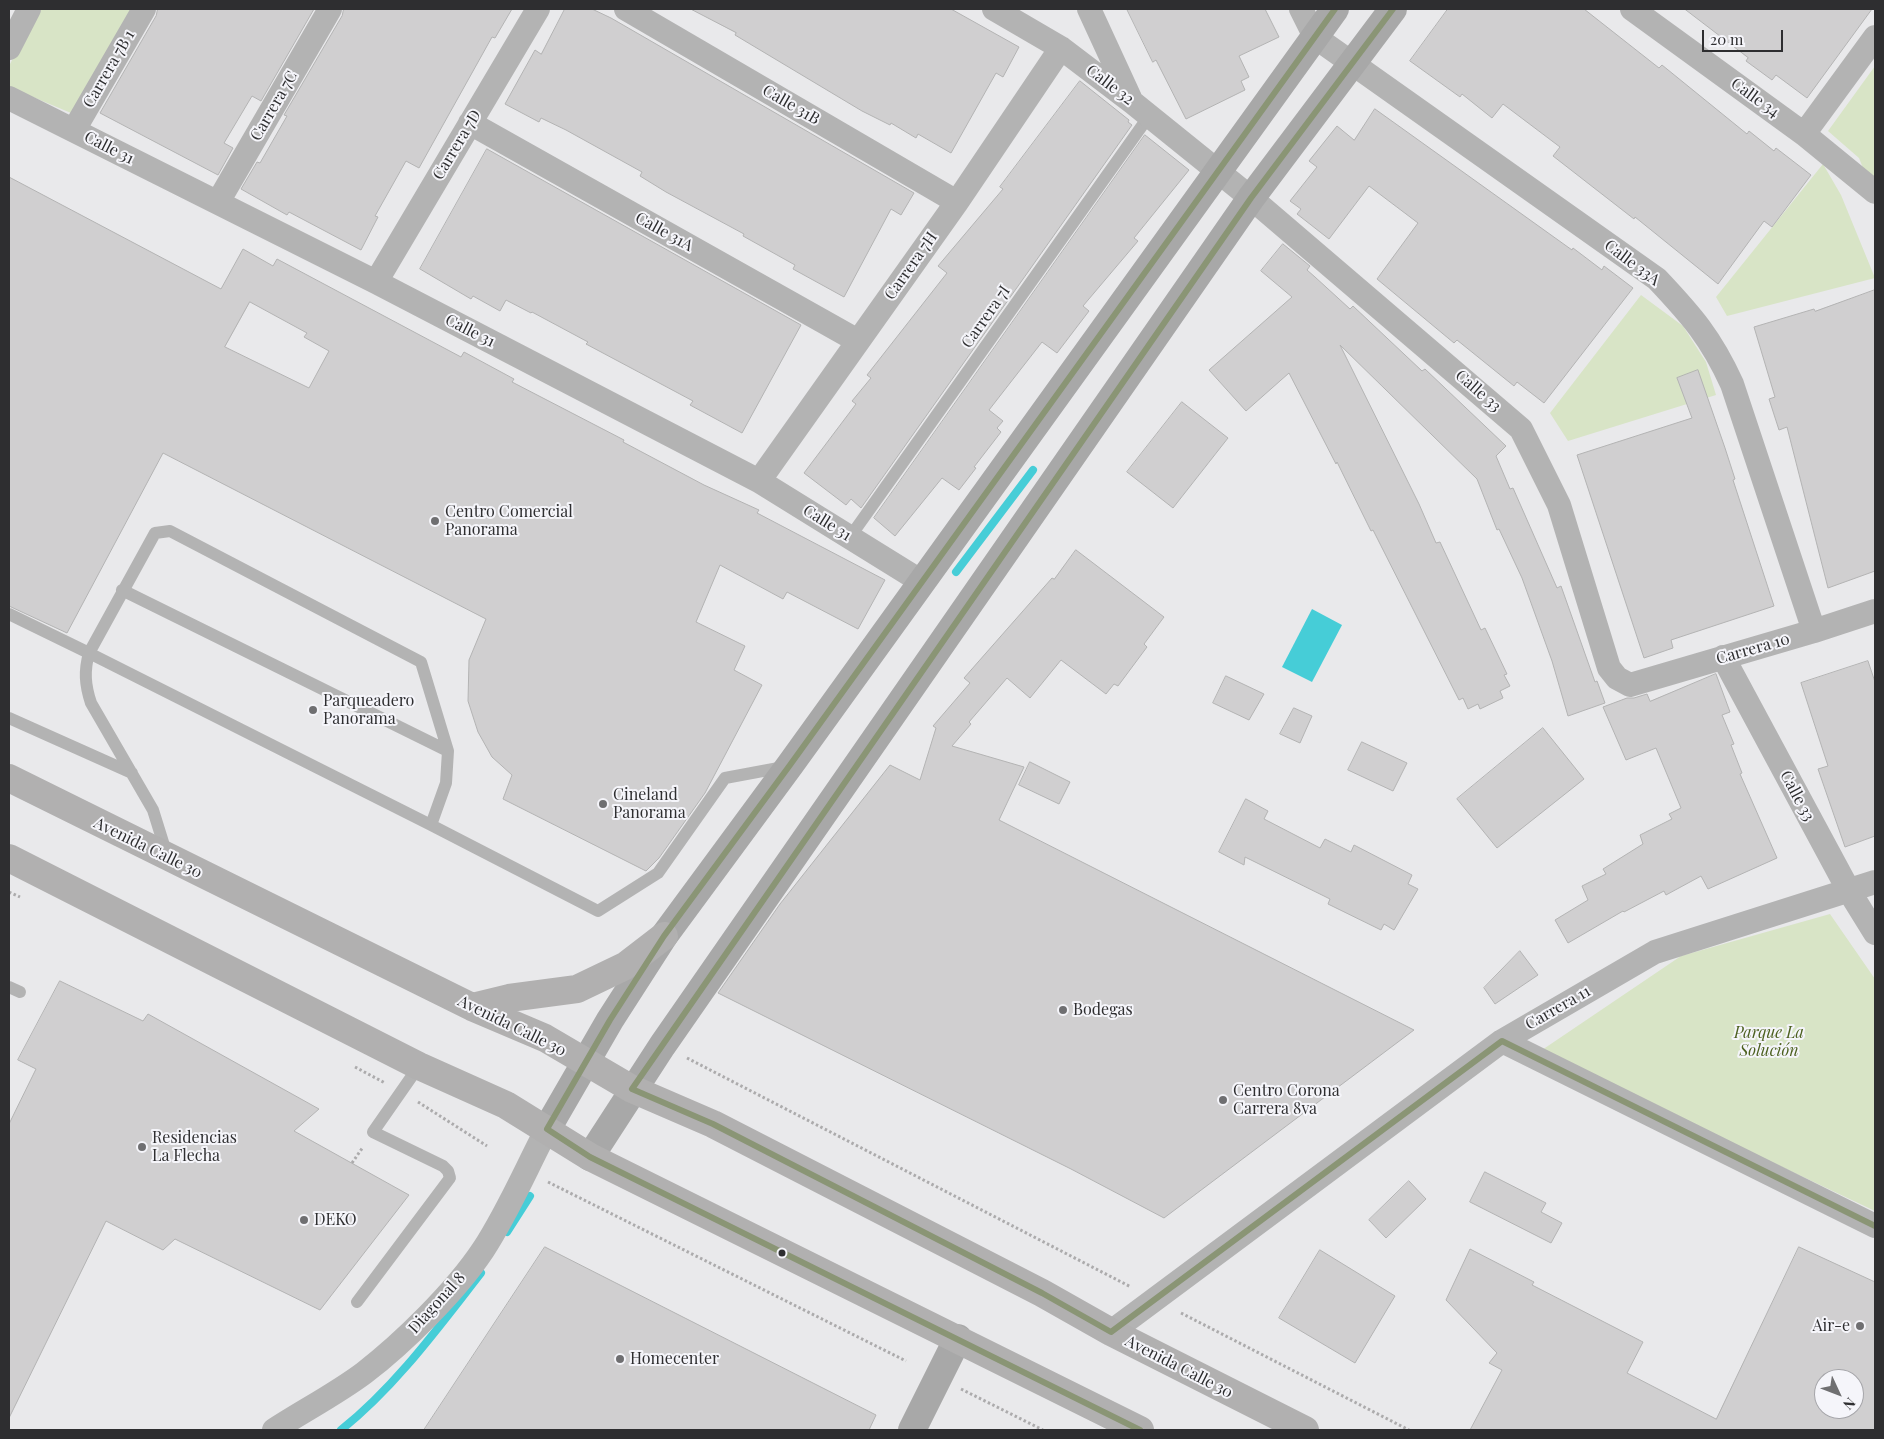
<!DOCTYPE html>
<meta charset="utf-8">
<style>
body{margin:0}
#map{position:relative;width:1884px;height:1439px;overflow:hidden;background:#e9e9eb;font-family:"Playfair Display",serif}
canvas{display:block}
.frame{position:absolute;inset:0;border:10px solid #2e2e30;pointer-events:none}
.north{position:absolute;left:1814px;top:1369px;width:50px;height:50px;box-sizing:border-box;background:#f5f5fa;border:1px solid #a5a5a9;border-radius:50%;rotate:133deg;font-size:14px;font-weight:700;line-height:20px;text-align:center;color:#2e2e30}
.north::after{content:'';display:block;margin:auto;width:18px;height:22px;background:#6f6f71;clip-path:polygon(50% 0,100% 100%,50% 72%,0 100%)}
.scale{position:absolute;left:1702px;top:30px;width:81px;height:22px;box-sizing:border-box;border:2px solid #2e2e30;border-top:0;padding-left:6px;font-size:15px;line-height:18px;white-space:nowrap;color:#2e2e30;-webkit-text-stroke:4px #f5f5fa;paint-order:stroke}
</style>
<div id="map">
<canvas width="1884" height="1439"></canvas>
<div class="frame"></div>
<div class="north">N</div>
<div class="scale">20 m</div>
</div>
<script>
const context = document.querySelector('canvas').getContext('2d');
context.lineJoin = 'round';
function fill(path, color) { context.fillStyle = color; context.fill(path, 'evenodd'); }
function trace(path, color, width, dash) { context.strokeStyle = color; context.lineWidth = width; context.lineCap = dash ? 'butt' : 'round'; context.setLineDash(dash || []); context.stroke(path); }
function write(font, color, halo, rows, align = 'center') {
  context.font = font + ' "Playfair Display",serif'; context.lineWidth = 4; context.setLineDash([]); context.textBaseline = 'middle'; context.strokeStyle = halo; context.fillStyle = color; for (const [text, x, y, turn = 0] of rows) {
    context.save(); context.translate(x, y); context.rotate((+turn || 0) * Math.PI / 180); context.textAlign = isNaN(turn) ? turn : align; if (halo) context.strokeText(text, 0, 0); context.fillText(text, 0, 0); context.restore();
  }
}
const green = new Path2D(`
 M38 9H132L71 113 9 87V66Z
 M1875 66V198L1859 158 1828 131Z
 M1823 164 1841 195 1875 278 1727 316 1716 297Z
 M1641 295 1683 326 1706 362 1716 395 1568 441 1550 413Z
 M1830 914 1875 979V1211L1539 1052 1681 956Z`);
const water = new Path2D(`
 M1312 609 1342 625 1312 682 1282 667Z`);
const stream = new Path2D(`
 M956 572 1033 470
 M507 1232 530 1196
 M341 1430C395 1387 438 1328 481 1273`);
const building = new Path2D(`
 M158 9H314L261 101 252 96 224 143 233 148 218 175 100 113 156 16Z
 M344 9H512L495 38 492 37 419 168 406 161 375 216 378 217 361 250 289 212 287 215 241 189 257 162 260 163 287 116 284 115 342 16Z
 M565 9H592L611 18 914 193 901 215 891 209 844 297 793 269 795 265 743 236 744 234 666 192 640 176 642 172 566 130 541 118 539 122 505 104 535 50 541 54Z
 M691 9H951L1019 47 1003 77 996 73 951 153 918 134 916 138 891 123 890 125 862 111 735 35 736 33Z
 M1127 9H1265L1279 37 1239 56 1249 77 1241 81 1245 90 1186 119 1156 60 1153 62Z
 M1448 9H1584L1659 68 1662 65 1747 134 1749 131 1774 151 1776 148 1811 175 1772 227 1764 221 1718 284 1635 217 1634 219 1553 156 1560 147 1503 104 1492 118 1462 94 1460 97 1410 61Z
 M1685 9H1872L1807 98 1776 75 1772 80 1746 61 1748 58Z
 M1080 81 1129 120 1128 122 1132 125 861 508 851 499 846 505 804 473 856 404 852 401 871 378 867 375 947 273 938 266 1003 189 1000 187Z
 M1375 109 1572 250 1573 248 1602 270 1604 266 1633 288 1544 403 1517 382 1514 386 1457 340 1454 343 1377 279 1418 223 1369 186 1329 239 1297 214 1301 209 1290 201 1317 167 1309 161 1337 126 1354 140Z
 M1145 135 1189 170 1134 238 1138 241 1083 306 1089 311 1057 353 1042 342 989 410 1003 421 997 428 1001 432 974 467 976 468 959 490 942 478 895 536 874 518Z
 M487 149 801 325 742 433 690 405 693 401 586 344 588 342 532 312 531 313 506 300 500 311 473 296 471 299 420 269Z
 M9 177 221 289 243 249 273 266 277 259 461 357 464 352 514 379 512 382 624 440 623 442 704 485 759 510 757 513 885 580 858 629 787 592 783 599 720 565 696 622 745 646 734 670 762 685 705 793 659 858 646 871 503 799 512 775 492 757 478 732 468 701 469 660 486 619 163 453 67 633 9 606ZM250 302 307 333 304 337 329 351 309 388 225 347Z
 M1283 244 1310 266 1307 270 1315 277 1350 309 1353 306 1422 371 1425 369 1506 446 1496 456 1510 489 1513 488 1557 588 1561 586 1595 682 1597 681 1605 703 1568 716 1552 661 1522 578 1499 529 1497 530 1477 479 1340 345 1419 504 1436 543 1440 542 1481 630 1485 628 1507 674 1504 675 1510 686 1500 691 1503 698 1480 709 1478 704 1468 709 1463 698 1459 700 1373 530 1371 531 1337 462 1336 464 1289 373 1246 411 1209 370 1292 297 1261 271Z
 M1875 290V571L1828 588 1787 427 1779 430 1769 399 1775 397 1754 327 1814 309 1815 311Z
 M1698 370 1725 448 1735 479 1733 480 1774 606 1671 640 1673 648 1644 658 1577 455 1692 418 1677 378Z
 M1182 402 1228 438 1173 508 1127 472Z
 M1076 550 1164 617 1144 644 1147 647 1118 686 1114 684 1106 694 1061 660 1030 698 1007 678 969 722 971 724 952 746 1024 767 999 820 1414 1030 1164 1218 1071 1169 718 993 780 904 890 765 920 780 936 728 933 726 970 683 964 678 1052 578 1054 579Z
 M1868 661 1875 682V836L1845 847 1818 769 1828 766 1801 683Z
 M1716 674 1730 712 1722 715 1734 744 1731 745 1742 773 1740 774 1777 858 1708 889 1701 876 1666 895 1664 891 1624 912 1623 911 1568 943 1555 920 1588 900 1582 886 1606 874 1603 869 1643 844 1640 835 1672 819 1669 814 1681 808 1656 748 1626 760 1603 707 1627 698H1634L1647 694 1650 701Z
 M1226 676 1264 694 1249 720 1213 703Z
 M1294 708 1312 716 1300 743 1280 734Z
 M1543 728 1584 779 1497 848 1457 799Z
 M1362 742 1407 763 1393 791 1348 770Z
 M1030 762 1070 782 1059 804 1019 785Z
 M1246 799 1268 811 1264 819 1320 848 1325 839 1351 852 1354 845 1412 875 1408 884 1418 889 1394 930 1384 924 1381 930 1328 904 1330 899 1245 857 1244 865 1219 852Z
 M1520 951 1538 975 1495 1004 1484 988Z
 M60 981 143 1021 148 1014 319 1109 294 1131 409 1195 320 1310 175 1239 163 1250 106 1221 9 1418V1124L36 1069 18 1060Z
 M1485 1172 1546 1203 1541 1212 1562 1223 1551 1243 1470 1202Z
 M1409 1181 1426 1199 1386 1238 1369 1220Z
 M545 1247 876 1415 869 1430H424Z
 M1799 1247 1875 1282V1430H1470L1502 1370 1489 1363 1497 1353 1446 1300 1470 1249 1534 1282 1532 1285 1643 1342 1627 1373 1716 1419ZM1824 1379H1854V1409H1824Z
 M1320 1250 1395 1296 1355 1363 1279 1318Z`);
const path = new Path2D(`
 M9 892 20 897
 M687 1058 1131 1287
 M355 1067 385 1083
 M418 1102 487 1146
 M352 1163 363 1147
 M548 1182 906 1361
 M1181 1313 1409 1430
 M961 1389 1043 1430`);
const lane = new Path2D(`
 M850 537 1149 116
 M122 590 448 751
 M9 614 89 653 155 533 170 531 421 662 448 751 446 783 431 825 598 911 658 873 725 778 784 767
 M9 718 132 773
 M167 855 153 810 91 703C85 685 84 671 89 653L431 825
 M9 987 20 992
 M357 1302 450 1178 448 1171 443 1166 373 1132 419 1066`);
const street = new Path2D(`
 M626 9 957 202
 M994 9 1061 48 1132 102 1251 198 1521 429 1559 505 1609 668 1617 678 1630 685 1814 631 1875 611
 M1089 9 1130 98
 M1301 9 1315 37 1657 279C1692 316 1711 338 1732 384L1814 631
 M1632 9 1804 134 1875 192
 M9 48 29 9
 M9 98 376 282 759 481 922 582
 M470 123 858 341
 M74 130 144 9
 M1804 134 1875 37
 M218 202 330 9
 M376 282 538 9
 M759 481 957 202 1061 48
 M1723 657 1849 891 1875 933
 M1502 1041 1875 1226
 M1111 1332 1502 1041 1655 952 1875 882
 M274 1430C303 1411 336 1394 364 1373 403 1343 455 1292 483 1250 508 1212 526 1169 547 1129`);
const secondary = new Path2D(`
 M547 1129 610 1020 664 936 790 765 1335 9
 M590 1157 662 1046 1251 198 1393 9
 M912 1430 958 1338`);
const highway = new Path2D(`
 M9 778 472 1007 545 1038 632 1089 713 1124 1042 1293 1111 1332 1305 1430
 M9 858 419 1066 506 1105 590 1157 1140 1430
 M472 1007 509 998 577 989 625 966 664 936`);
const bus1 = new Path2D(`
 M1393 9 1251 198 632 1089 713 1124 1042 1293 1111 1332 1502 1041 1875 1226
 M1140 1430 590 1157 547 1129 610 1020 664 936 790 765 1335 9`);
const markers = [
 [435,521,5,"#6f6f71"],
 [313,710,5,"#6f6f71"],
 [603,804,5,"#6f6f71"],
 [1063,1010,5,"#6f6f71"],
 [1223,1100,5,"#6f6f71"],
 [142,1147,5,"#6f6f71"],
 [304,1220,5,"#6f6f71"],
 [782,1253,4.5,"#2e2e30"],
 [1860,1326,5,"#6f6f71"],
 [620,1359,5,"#6f6f71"]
];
const streetNames = [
 ["Carrera 7B 1",109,69,-60],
 ["Calle 32",1110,85,37],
 ["Calle 34",1755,98,36],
 ["Calle 31B",791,105,30],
 ["Carrera 7C",274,106,-60],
 ["Carrera 7D",457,145,-59],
 ["Calle 31",109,148,27],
 ["Calle 31A",664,232,29],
 ["Calle 33A",1632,263,37],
 ["Carrera 7H",911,266,-55],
 ["Carrera 7I",986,317,-55],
 ["Calle 31",470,331,27],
 ["Calle 33",1478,391,41],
 ["Calle 31",827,523,32],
 ["Carrera 10",1753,649,-16],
 ["Calle 33",1797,796,62],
 ["Avenida Calle 30",148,848,26],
 ["Carrera 11",1558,1008,-30],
 ["Avenida Calle 30",512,1026,26],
 ["Diagonal 8",437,1303,-48],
 ["Avenida Calle 30",1179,1367,27]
];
const poiNames = [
 ["Centro Comercial",445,512],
 ["Panorama",445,530],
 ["Parqueadero",323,701],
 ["Panorama",323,719],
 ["Cineland",613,795],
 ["Panorama",613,813],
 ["Bodegas",1073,1010],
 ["Centro Corona",1233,1091],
 ["Carrera 8va",1233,1109],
 ["Residencias",152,1138],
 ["La Flecha",152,1156],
 ["DEKO",314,1220],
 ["Air-e",1850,1326,"right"],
 ["Homecenter",630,1359]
];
const parkNames = [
 ["Parque La",1769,1033],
 ["Solución",1769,1051]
];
fill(green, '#d8e4c6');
fill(water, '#46cdd7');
trace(stream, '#46cdd7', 8);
fill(building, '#d0cfd0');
trace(building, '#b3b3b3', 1);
trace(path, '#acabac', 3, [2.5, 2.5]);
trace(lane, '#b3b3b3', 12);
trace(street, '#b3b3b3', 24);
trace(secondary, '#a8a8a8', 28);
trace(highway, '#b1b0b0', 28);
trace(bus1, '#8a9575', 6);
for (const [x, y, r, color] of markers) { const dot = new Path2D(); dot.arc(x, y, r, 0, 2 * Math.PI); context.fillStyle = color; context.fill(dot); trace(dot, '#f5f5fa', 2); }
write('16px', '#2e2e30', '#f5f5fa', streetNames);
write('16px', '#2e2e30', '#f5f5fa', poiNames, 'left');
write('italic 16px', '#4c601f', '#f5f5fa', parkNames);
</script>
